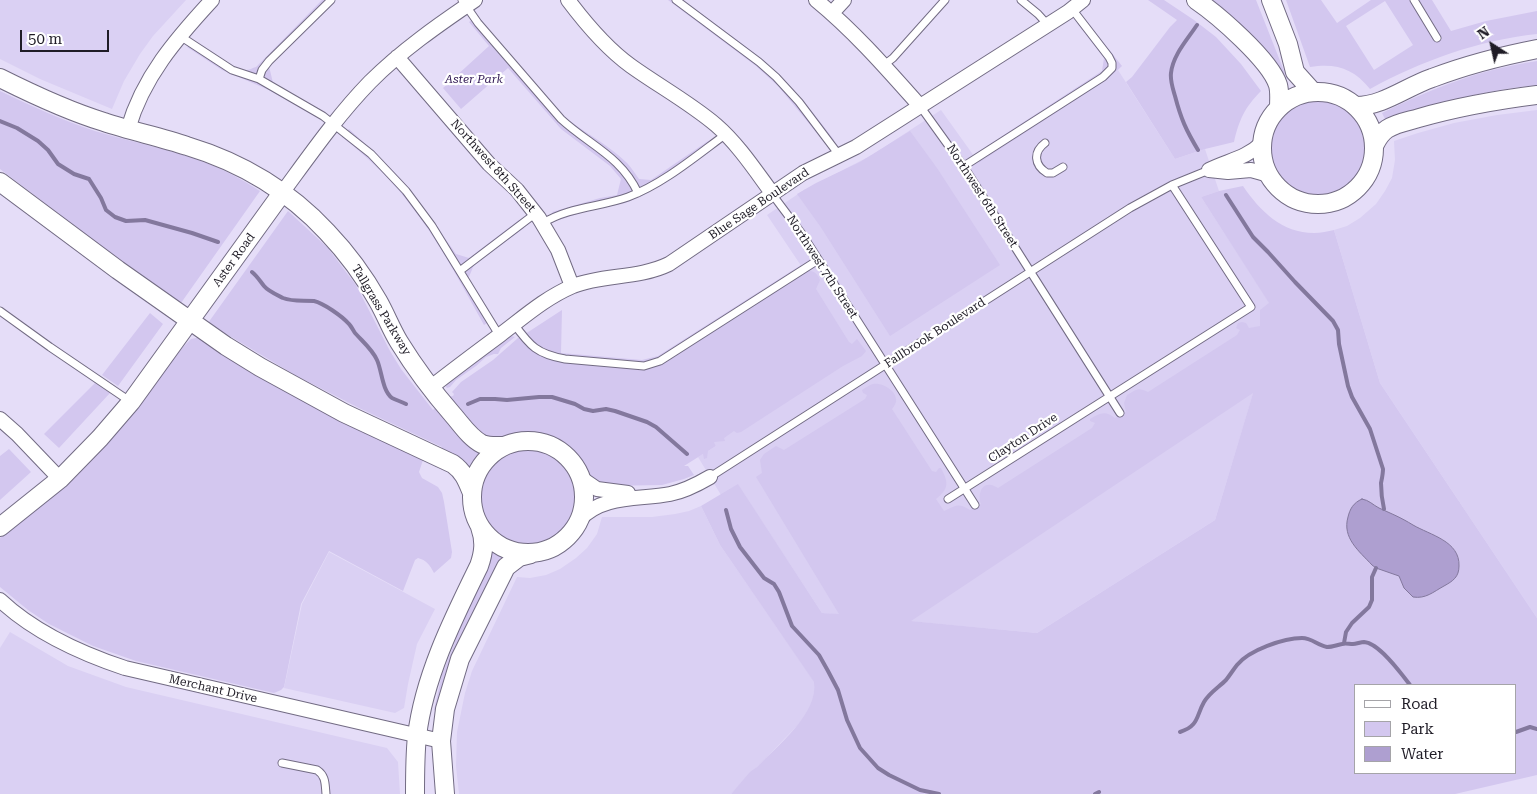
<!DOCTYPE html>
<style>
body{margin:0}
#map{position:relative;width:1537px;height:794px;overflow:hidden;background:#e5ddf8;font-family:"Roboto Serif",serif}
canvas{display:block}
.legend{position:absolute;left:1354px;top:684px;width:162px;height:90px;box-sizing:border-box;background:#fff;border:1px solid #a5a4a8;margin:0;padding:6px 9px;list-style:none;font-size:15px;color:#1f1c26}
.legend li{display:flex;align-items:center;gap:10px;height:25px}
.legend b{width:25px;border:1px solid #a5a4a8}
.north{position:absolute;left:1467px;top:20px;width:50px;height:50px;-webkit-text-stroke:4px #fff;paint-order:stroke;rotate:325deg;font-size:14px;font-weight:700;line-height:20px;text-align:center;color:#1f1c26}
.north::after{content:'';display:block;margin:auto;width:18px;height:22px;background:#1f1c26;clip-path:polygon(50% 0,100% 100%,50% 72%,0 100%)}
.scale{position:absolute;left:20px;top:30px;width:89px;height:22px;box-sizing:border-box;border:2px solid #1f1c26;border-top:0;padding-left:6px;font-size:15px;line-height:18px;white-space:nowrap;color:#1f1c26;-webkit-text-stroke:4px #fff;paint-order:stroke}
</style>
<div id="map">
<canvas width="1537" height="794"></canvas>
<ul class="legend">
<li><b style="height:6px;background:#fff"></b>Road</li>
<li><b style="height:14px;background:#d3c7ef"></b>Park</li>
<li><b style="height:14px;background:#ae9fd0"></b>Water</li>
</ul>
<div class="north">N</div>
<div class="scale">50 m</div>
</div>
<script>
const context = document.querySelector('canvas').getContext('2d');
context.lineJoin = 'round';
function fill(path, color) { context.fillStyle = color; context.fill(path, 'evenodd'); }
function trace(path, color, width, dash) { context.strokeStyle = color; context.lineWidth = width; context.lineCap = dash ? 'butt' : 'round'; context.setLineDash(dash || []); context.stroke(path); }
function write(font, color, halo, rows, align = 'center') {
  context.font = font + ' "Roboto Serif",serif'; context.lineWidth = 4.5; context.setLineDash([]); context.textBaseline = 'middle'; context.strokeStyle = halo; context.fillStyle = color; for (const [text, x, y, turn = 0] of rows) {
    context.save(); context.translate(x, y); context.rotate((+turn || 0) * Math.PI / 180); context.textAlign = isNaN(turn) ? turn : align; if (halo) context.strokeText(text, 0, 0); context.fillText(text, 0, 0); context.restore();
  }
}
const built = new Path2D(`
 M0 0H186L153 36 140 54 124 81 112 109 40 79 0 59Z
 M1118 70 1175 159 1205 149 1219 191 1201 197 1277 314 1215 520 1037 633 822 613 738 485 721 495 698 457 716 446 665 363 806 273 767 215 804 190 872 155 941 110 979 163 1107 80Z
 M1537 110V618L1380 383 1334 230 1347 226 1360 218 1376 204 1385 191 1392 178 1395 160 1394 141 1418 133 1454 123 1497 115Z
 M701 506 720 545 825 697 731 794H459L456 766 457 732 465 693 472 671 517 577 530 578 546 575 560 569 576 558 587 548 597 534 602 517H652L675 514 689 511Z
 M329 552 435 609 417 644 408 684 404 708 395 713 284 688 302 604Z
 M10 632 68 666 126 687 387 748 398 762 400 794H0V648Z`);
const green = new Path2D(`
 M322 0H334L269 66 273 83 321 111 316 117 269 90 222 70 187 47 194 42C206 50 231 70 244 70 248 71 252 68 256 67Z
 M668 0H683C714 24 748 46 777 73 798 93 816 116 834 140L826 144 778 86 756 66Z
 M1148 0H1164L1194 20 1216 37 1241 64 1261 91C1245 107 1239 120 1234 142L1205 149 1175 159 1126 82 1132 77 1170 27 1177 20Z
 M1213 0H1256L1286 76 1260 43Z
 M1286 0H1321L1337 23 1371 0H1432L1451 31 1486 21 1537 11V34C1479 40 1421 61 1370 89 1353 68 1336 63 1310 67ZM1385 1 1413 45 1374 70 1346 26Z
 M476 17 562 115C583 132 608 144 627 163 632 168 635 174 639 179L651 180 708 141 715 147 642 196 625 203 590 210 559 220 552 212 600 198 617 195 621 179 610 166 561 129 508 68 461 109 443 88 489 46 469 22Z
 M1084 18 1122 66 1107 80 979 163 973 155 1102 71 1104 58 1077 23Z
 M1537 61V85C1485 90 1435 104 1385 119L1382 113C1435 87 1479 70 1537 61Z
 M0 91C31 106 62 120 95 131 132 142 170 149 206 163 225 170 243 180 260 191L181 303 100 245 0 169Z
 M1269 148a48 48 0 1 1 96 0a48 48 0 1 1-96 0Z
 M349 129C366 145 383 160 399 177 420 201 438 228 456 254L469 258 519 220 524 228 474 265 468 279 492 320 484 325C460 282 437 237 405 198 387 175 365 155 342 137Z
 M910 131 937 168 1000 265 890 336 820 226 797 194 816 183 860 162Z
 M1243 186C1260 211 1282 233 1314 233 1321 233 1328 231 1334 230L1380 383 1537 618V775L1455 794H731L750 772 757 767C777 746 819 713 814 682L720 545 701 506 738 484 822 613 839 614 756 477 762 473 760 460 764 454 776 446 784 450 865 399 867 395 863 393 862 390C865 388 869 385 873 384 882 382 898 391 896 402 895 404 894 407 892 409L932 471 936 472 939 468H941C948 482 950 488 936 499L944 511C955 506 958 502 970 510L981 504C978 497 980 483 991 485 993 485 996 487 998 488L1092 428 1095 423 1090 421V419C1099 413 1106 410 1115 418L1126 412 1124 403 1127 395C1137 389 1138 387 1148 392L1237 335 1240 330 1236 328 1238 323 1242 322 1246 323 1249 328 1260 326V310L1269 303 1201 197 1219 191ZM1253 393 1215 520 1037 633 911 621ZM1356 685H1516V773H1356Z
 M288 211 328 248 343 268 356 285 390 351 401 369 433 410 436 407 483 452 470 470 441 450 442 447 359 408 295 375 208 323Z
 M801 265 805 272C813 269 817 273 820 280L816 289 849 342 852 344 857 339 866 351 862 356 843 366 741 432 737 433 734 431 724 438 725 441 714 442 716 446 708 451 707 458 704 459 703 454 684 466H688L694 475 684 479 662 485 605 486 584 474 575 459 568 451 549 439 539 436 530 435H518L495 441 481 438 448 397 453 396 454 394 452 392 461 382 493 360 518 338H519L562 310 561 353 642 360 658 356Z
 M150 313 163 324 118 386 102 375Z
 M511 336 515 337 501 348 498 354H494L486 357 476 366 456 380 450 387 447 388 445 385 447 384Z
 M196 338H201L424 457 419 472 422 478 438 487 442 493 444 502 452 552 451 558 434 573C430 565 426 560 418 558L415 560 403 591 329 551 301 604 284 687 281 690 274 693 136 661 93 646 49 624 28 610 0 587V538L47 500 134 411 183 347 191 339Z
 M95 383 110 393 59 448 44 434Z
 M477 496a49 49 0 1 1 98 0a49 49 0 1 1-98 0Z
 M9 449 31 472 0 500V456Z
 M491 549 507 556 438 711 434 710 442 674 455 642 456 634Z`);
const water = new Path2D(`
 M1362 499C1369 500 1373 505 1379 508 1392 514 1400 517 1413 525 1430 535 1460 541 1459 566 1459 577 1453 581 1444 586 1433 592 1426 599 1413 597L1404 588 1399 576 1376 568 1372 565C1359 551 1342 538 1348 517 1350 509 1353 503 1362 499Z`);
const stream = new Path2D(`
 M1197 25C1187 40 1173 55 1171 73 1170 81 1173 89 1175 96 1181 119 1186 130 1198 150
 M0 121 17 128 38 141 48 150 58 164 74 174 89 179 101 198 106 210 115 217 126 221 145 220 192 233 218 242
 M1226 195 1253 237 1268 252 1295 282 1333 321 1338 330 1339 344 1348 386 1352 397 1370 429 1383 469C1383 474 1382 478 1381 483 1381 492 1382 500 1384 509
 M252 272C257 276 260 281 264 286 268 291 277 295 283 298 293 302 303 300 314 301 323 303 342 316 349 324 351 326 353 330 355 333 363 342 372 349 377 360 382 371 382 390 392 398 396 400 402 402 406 404
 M468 404 480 399H495L507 400 539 397H552L575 404 584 409 593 411 606 409 615 411 647 422 656 427 687 454
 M726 510 731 529 740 547 764 578 774 584 779 592 792 626 819 655 828 671 838 690 847 720 860 748 878 768 889 775 920 790 939 794
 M1344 643 1346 632 1352 623 1369 607 1372 600V577L1376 568
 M1180 732C1199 726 1196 716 1204 702 1209 693 1219 687 1226 680 1230 675 1233 670 1237 665 1249 650 1284 638 1302 638 1312 638 1317 645 1327 647 1332 647 1337 645 1342 644 1345 643 1349 644 1353 644 1356 644 1361 642 1364 642 1379 643 1401 673 1410 685
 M1516 732 1530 727 1537 729
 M1095 794 1099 792`);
const service = new Path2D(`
 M462 0 478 23 561 119C589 145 621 156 638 193
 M676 0 759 62 776 77 799 102 839 155
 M1021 0 1038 14 1048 25
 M1414 0 1437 38
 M180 36 232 70 259 79 323 116 371 154 406 191 432 226 499 335
 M884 65 893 58 945 0
 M259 79 262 70 269 61 331 0
 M920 106 966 170 1120 413
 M1045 143C1033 152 1034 165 1047 173H1053L1063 167
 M964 166 1103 77 1112 68V63L1109 57 1072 9
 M772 194 802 234 975 505
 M543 223C569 207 600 207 628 197 663 184 696 156 726 134
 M461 270 536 213
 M0 311 50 347 131 402
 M514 324C530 346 537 354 565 359L644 366 660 361 818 260
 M710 477 1130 208 1172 185 1209 170
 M948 499 1251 307 1172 185
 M282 763 317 770C326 776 325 784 326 794`);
const minor = new Path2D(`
 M568 0C586 24 606 48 631 66 659 86 690 103 716 125 738 144 755 170 772 193
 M816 0C855 32 887 69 920 106
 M832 13 844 0
 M397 57 489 164 517 190 539 218 558 250 572 286
 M128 129C143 77 176 39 212 0
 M1209 170 1228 172 1251 170 1269 175
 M1209 170C1229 160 1245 159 1262 143
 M282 193C310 155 337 116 370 82 401 51 438 25 475 0
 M430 388C453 370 477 352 500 335 524 317 545 298 573 286 604 274 638 279 669 264L803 173 856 147 1068 12 1083 0
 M0 419 17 434 60 479
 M581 478 597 489 628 493
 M579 520C603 494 639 500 670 494 685 491 698 484 710 477
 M0 600C35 633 80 653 125 668L441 741`);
const tertiary = new Path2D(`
 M1196 0C1218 15 1270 60 1278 85 1280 92 1279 100 1279 108
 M1271 0 1288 44 1295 72 1313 92
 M0 78C34 95 68 111 104 122 131 131 160 137 187 146 240 162 289 191 327 232 347 253 364 276 378 301 386 315 391 329 399 342 415 368 433 392 453 415 461 424 470 438 482 444 489 447 497 446 504 446
 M1262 148a56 56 0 1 1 112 0a56 56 0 1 1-112 0Z
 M1356 106C1383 106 1406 87 1432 78 1466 65 1501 56 1537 49
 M1375 144C1378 138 1381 133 1387 129 1396 123 1409 121 1419 118 1458 107 1497 100 1537 95
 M0 182 118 270 226 346 260 367 344 413 453 464C464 472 467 481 472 493
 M472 497a56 56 0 1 1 112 0a56 56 0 1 1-112 0Z
 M0 527 60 479 100 438 131 402 282 193
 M415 794C415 775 415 755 417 736 424 677 453 619 479 566 484 552 485 541 480 527
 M445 794 441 741 445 709 460 659 506 567 519 557 531 554`);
const parkNames = [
 ["Aster Park",474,79]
];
const streetNames = [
 ["Northwest 8th Street",493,166,48],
 ["Northwest 6th Street",982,196,57],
 ["Blue Sage Boulevard",759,204,-34],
 ["Aster Road",234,260,-54],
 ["Northwest 7th Street",822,267,57],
 ["Tallgrass Parkway",381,310,59],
 ["Fallbrook Boulevard",935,333,-33],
 ["Clayton Drive",1023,438,-33],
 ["Merchant Drive",213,689,13]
];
fill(built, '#dad0f3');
fill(green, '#d3c7ef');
fill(water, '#ae9fd0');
trace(water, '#83789d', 1);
trace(stream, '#83789d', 4);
trace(service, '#726b83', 9);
trace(minor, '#726b83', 16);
trace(tertiary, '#726b83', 20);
trace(service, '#fff', 7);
trace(minor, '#fff', 14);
trace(tertiary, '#fff', 18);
write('italic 12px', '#331b56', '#fff', parkNames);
write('12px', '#1f1c26', '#fff', streetNames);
</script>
